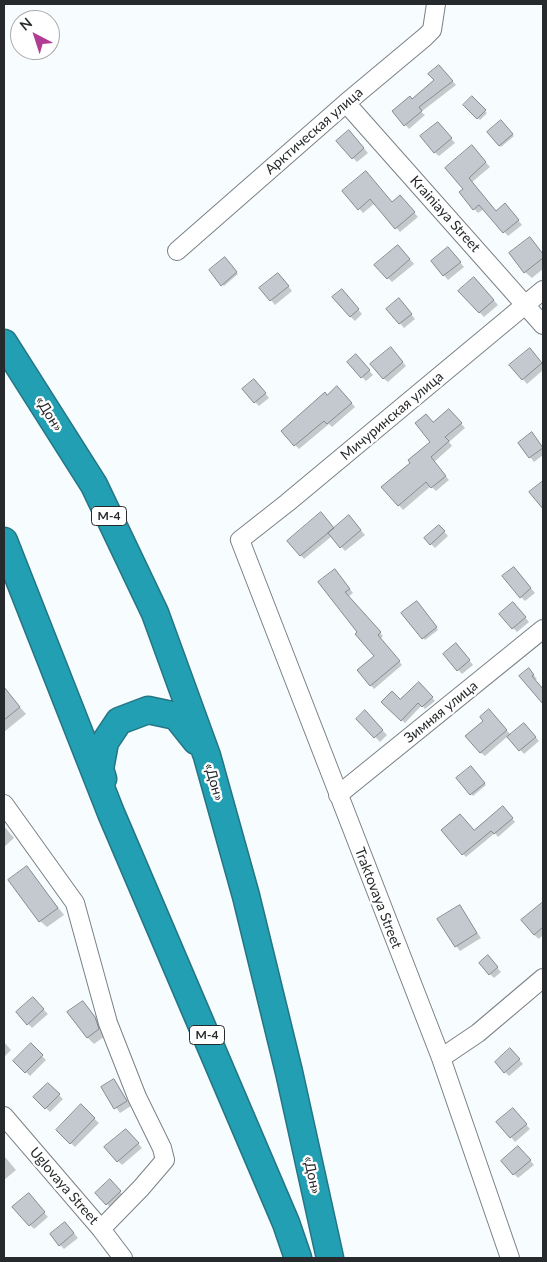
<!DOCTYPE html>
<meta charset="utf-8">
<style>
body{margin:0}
#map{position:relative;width:547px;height:1262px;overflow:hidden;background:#f7fcff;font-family:Lato,sans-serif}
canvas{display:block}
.frame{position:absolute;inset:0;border:5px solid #272a2c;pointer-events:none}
.north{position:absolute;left:10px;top:10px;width:50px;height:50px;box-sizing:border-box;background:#fff;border:1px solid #a9aaab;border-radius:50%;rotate:320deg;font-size:14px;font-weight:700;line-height:20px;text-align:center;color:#272a2c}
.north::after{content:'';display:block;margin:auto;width:18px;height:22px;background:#b23c93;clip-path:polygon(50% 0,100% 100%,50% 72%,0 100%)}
</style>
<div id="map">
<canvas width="547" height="1262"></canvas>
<div class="frame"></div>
<div class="north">N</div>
</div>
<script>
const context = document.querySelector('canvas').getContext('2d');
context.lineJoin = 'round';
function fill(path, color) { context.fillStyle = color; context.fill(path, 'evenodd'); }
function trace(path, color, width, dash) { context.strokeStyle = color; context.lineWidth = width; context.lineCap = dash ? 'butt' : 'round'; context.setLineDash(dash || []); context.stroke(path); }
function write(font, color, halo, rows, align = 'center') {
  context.font = font + ' Lato,sans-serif'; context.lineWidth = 4.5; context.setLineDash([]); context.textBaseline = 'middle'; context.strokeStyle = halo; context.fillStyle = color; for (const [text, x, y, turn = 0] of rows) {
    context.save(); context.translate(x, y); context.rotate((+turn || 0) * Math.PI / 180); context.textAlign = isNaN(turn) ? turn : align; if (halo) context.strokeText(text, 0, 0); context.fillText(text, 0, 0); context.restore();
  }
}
const shadow = new Path2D(`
 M439 66 456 85 421 112 425 115 409 129 393 111 412 100 436 80Z
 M472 98 487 113 480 120 465 105Z
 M501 122 514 136 501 147 489 132Z
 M442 128 455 143 439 156 434 152Z
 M353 136 368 153 357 162 353 158Z
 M476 151 490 167 472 182 496 212 509 209 522 225 508 236 484 209 478 213 474 209 465 189Z
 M344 191 392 203 404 201 418 217 400 232 375 203 363 213Z
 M530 239 543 254V269L532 278 525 272Z
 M402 250 414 264 392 282 388 278Z
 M452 253 464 267 448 280 433 262Z
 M225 259 238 274 224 286 211 271Z
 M282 278 292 291 275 305 261 288Z
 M478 282 498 305 484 317 459 291Z
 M346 295 362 314 355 321 350 316Z
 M403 304 415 319 404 328 388 309Z
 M395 353 406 366 388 382 383 378Z
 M534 354 543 365V370L527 384 523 379Z
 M360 360 373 375 366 381 362 377Z
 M258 384 269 398 259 406 255 402Z
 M342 392 355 407 332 427 329 424 299 449 295 445 327 396Z
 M453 414 465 428 449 442 452 446 434 462 449 480 436 491 431 486 403 510 383 487 412 463 432 442 433 424Z
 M536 438 543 447V455L534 462 520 444Z
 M353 521 365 535 345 551 332 536 304 559 288 541 334 529Z
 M439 526 448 536 435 548 425 538Z
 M518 573 535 593 525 601 521 597Z
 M338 574 353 593 348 597 383 636 380 639 402 665 374 689 358 670 375 656 359 632Z
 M418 604 438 630 425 640 403 613Z
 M517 608 529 622 517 632 513 628Z
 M460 649 473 665 462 674 444 654Z
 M532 673 537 679 535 680 543 690V702L521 676Z
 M419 683 435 701 425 709 422 705 405 723 383 702 400 700Z
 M5 690 26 714 4 732V691Z
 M365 712 387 735 380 742 358 719Z
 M493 715 511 735 528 728 539 741 524 754 508 736 485 756 480 752 484 721Z
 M471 768 486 785 473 796 458 779Z
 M506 811 515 822 498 837 495 833 466 857 463 854 474 832Z
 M4 826 14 838 4 847Z
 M27 868 64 915 47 927 40 921Z
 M540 906 543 910V935L539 939 534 935Z
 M459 907 481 938 460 951 456 946Z
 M492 961 501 972 494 978 490 974Z
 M33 999 48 1014 32 1028 18 1013Z
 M83 1002 102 1025 105 1036 94 1044 87 1037Z
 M4 1042 11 1050 4 1057Z
 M31 1045 46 1060 30 1076 15 1061Z
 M514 1054 523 1064 509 1076 505 1072Z
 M114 1080 131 1106 120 1113 102 1088Z
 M48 1084 63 1099 50 1112 35 1097Z
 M81 1106 99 1123 75 1147 57 1130Z
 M517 1114 530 1129 515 1142 511 1137Z
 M130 1134 142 1148 122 1165 118 1161Z
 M523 1152 534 1165 518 1178 514 1174Z
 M5 1157 16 1170 4 1180V1158Z
 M110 1181 124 1196 111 1208 96 1193Z
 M33 1199 48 1217 34 1229 30 1225Z
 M69 1227 78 1238 64 1249 60 1245Z`);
const building = new Path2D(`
 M439 65 453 81 419 107 422 111 404 126 392 111 410 96 412 99 434 80 428 74Z
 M472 96 486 110 477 119 463 105Z
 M501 120 513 134 499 146 487 132Z
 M438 122 452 138 434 153 420 136Z
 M349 130 364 148 352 159 336 141Z
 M472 145 486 162 469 178 496 211 505 203 519 220 503 233 479 205 473 210 459 192 463 189 445 168Z
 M366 171 392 202 400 195 415 212 395 229 370 199 358 210 342 191Z
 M530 237 543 254V258L524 273 509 253Z
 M398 245 410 259 387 279 374 265Z
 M448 247 461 262 443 276 431 261Z
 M225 257 237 272 221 286 209 270Z
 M278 273 289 286 270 301 259 288Z
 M474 277 494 300 479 313 458 291Z
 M342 289 359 309 350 317 332 297Z
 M399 298 412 314 399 324 386 309Z
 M391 347 403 362 383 379 370 364Z
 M530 348 542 363 522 380 509 365Z
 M356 354 370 370 361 378 347 362Z
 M254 379 266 393 254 403 242 389Z
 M337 386 352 403 327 424 324 421 294 446 281 431 325 392 327 395Z
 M449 409 462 423 445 437 449 441 431 457 446 476 431 488 426 482 398 506 381 487 410 463 408 460 430 442 415 423 426 414 433 422Z
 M532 432 543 448 529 458 518 443Z
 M543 481V509L529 492Z
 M321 512 334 528 300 556 287 541Z
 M349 515 361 530 340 548 328 533Z
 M439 525 445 531 430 545 424 538Z
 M514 567 531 588 520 598 502 576Z
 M335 569 350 589 345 592 381 632 378 635 400 661 370 686 357 670 374 656 355 634 357 632 318 582Z
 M417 601 437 627 422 639 401 613Z
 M513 602 526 617 512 629 499 614Z
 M456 643 470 660 457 671 443 654Z
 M529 668 534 675 532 676 543 689V704L519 676Z
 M419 682 433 697 422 707 418 703 401 721 381 702 392 691 400 699Z
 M4 687 20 707 4 720Z
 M489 709 507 730 480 753 465 736 483 721 480 717Z
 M365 710 383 730 374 738 356 719Z
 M524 723 536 737 519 751 507 737Z
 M471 766 485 783 470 795 456 778Z
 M503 806 513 818 494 834 491 831 462 855 441 830 460 814 474 830Z
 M27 866 58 908 39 922 8 880Z
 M543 902V927L534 935 521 920Z
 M460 905 477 933 455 947 437 919Z
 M488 955 498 967 489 975 479 963Z
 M33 997 44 1009 27 1025 16 1012Z
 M83 1001 95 1017 99 1029 87 1038 67 1012Z
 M31 1043 43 1055 25 1073 13 1061Z
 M510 1048 520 1059 504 1073 495 1062Z
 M114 1079 127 1101 114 1109 101 1087Z
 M48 1083 60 1094 45 1109 33 1097Z
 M81 1104 95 1118 70 1144 56 1130Z
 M513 1108 527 1124 510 1138 496 1122Z
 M126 1129 139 1143 117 1162 104 1147Z
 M518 1146 531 1160 513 1175 501 1161Z
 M110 1179 121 1191 106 1205 95 1193Z
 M29 1193 45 1212 29 1226 12 1207Z
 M65 1222 74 1233 59 1246 50 1234Z`);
const minor = new Path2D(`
 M346 103 543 325
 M177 251 346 103 425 37 432 30 436 4
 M338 795 543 629
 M4 804 75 903 108 1023 137 1097 162 1148 165 1160 141 1188 101 1229
 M441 1058 478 1033 543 978
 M4 1116 101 1229 123 1258
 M510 1258 441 1058 240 540 287 503 543 290`);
const highway = new Path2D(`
 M4 343 94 485 155 613 207 756 246 896 289 1072 330 1258
 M4 541 111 813 286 1223 298 1258
 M103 779 100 769 105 742 119 721 148 710 176 716 196 741`);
const shields = [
 [109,516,35],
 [207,1035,35]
];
const shieldNames = [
 ["М-4",109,516],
 ["М-4",207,1035]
];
const streetNames = [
 ["Арктическая улица",314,131,-41],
 ["Krainiaya Street",445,214,48],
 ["«Дон»",49,414,58],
 ["Мичуринская улица",392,416,-40],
 ["Зимняя улица",441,712,-39],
 ["«Дон»",214,782,74],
 ["Traktovaya Street",378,898,69],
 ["«Дон»",312,1175,78],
 ["Uglovaya Street",64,1186,49]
];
fill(shadow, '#0003');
fill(building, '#c3c9cf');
trace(building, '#868b91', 1);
trace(minor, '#7a8185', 20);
trace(highway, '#247684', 29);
trace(minor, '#fff', 18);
trace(highway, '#239fb4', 26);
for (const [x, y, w] of shields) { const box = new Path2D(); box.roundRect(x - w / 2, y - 9.5, w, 19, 4); context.fillStyle = '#fff'; context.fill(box); trace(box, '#272a2c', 1); }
write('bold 12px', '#272a2c', null, shieldNames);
write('14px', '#272a2c', '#fff', streetNames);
</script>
